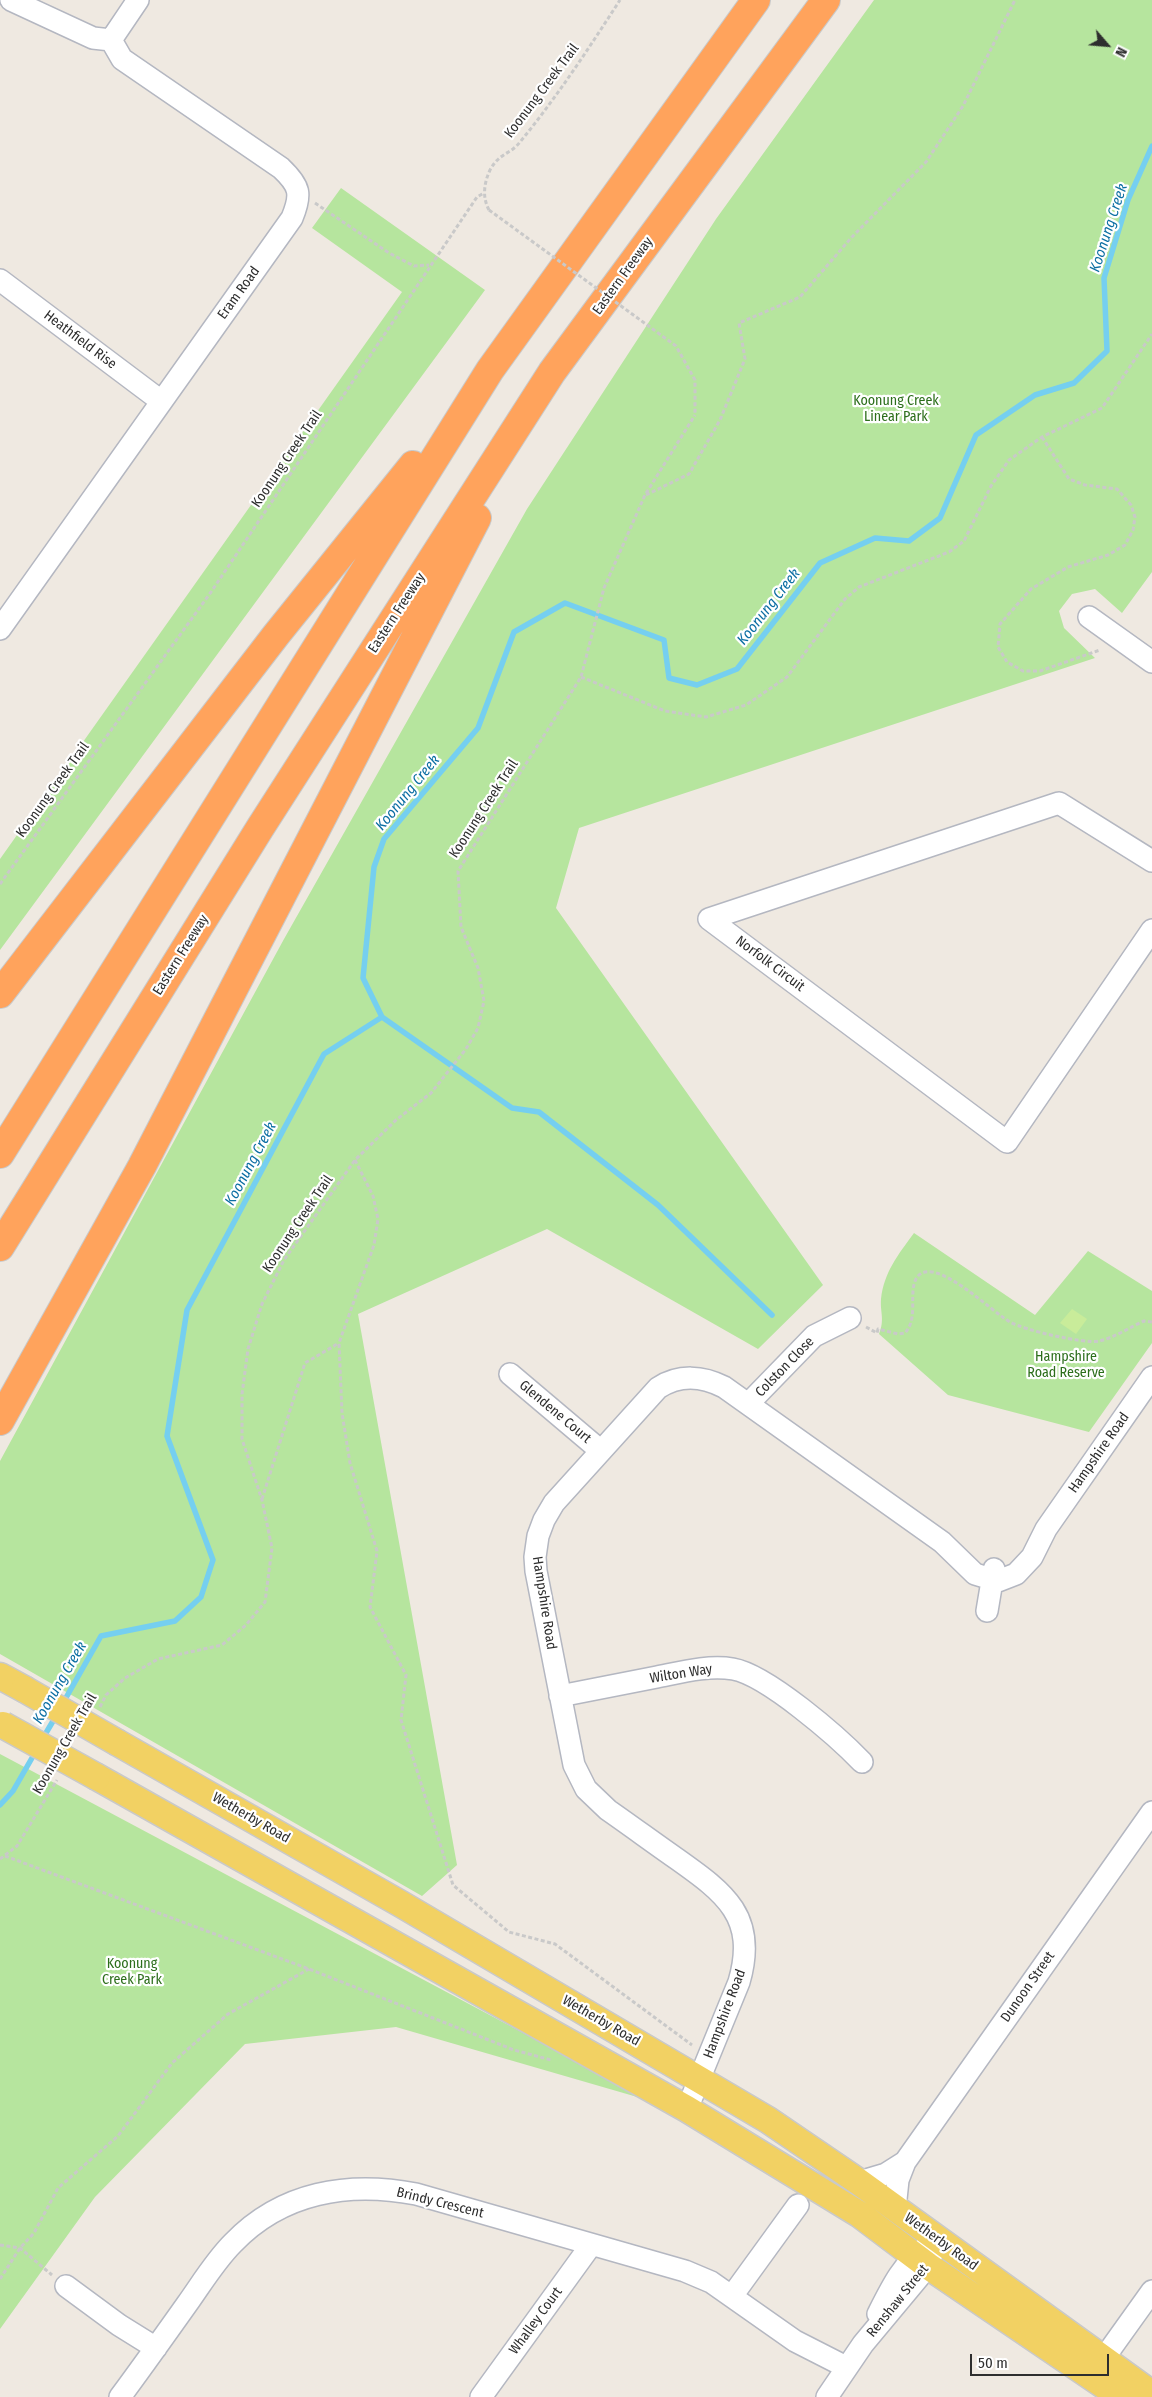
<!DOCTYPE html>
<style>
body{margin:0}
#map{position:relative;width:1152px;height:2397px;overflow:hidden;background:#efe9e1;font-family:"Fira Sans Condensed",sans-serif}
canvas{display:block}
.north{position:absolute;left:1082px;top:20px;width:50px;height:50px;-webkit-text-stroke:4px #fff;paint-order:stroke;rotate:117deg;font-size:14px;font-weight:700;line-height:20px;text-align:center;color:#2e2e2e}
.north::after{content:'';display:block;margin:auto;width:18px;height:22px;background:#2e2e2e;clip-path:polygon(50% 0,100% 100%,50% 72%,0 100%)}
.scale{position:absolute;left:970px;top:2354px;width:139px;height:22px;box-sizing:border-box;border:2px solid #2e2e2e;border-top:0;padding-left:6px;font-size:15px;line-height:18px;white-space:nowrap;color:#2e2e2e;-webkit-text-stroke:4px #fff;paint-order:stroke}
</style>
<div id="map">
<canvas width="1152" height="2397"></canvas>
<div class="north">N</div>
<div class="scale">50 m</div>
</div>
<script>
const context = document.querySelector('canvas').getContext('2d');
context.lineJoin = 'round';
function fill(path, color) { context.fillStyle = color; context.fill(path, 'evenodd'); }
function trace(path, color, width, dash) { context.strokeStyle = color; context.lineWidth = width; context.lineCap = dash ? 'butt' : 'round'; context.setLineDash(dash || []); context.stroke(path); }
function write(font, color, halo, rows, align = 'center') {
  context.font = font + ' "Fira Sans Condensed",sans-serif'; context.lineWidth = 4.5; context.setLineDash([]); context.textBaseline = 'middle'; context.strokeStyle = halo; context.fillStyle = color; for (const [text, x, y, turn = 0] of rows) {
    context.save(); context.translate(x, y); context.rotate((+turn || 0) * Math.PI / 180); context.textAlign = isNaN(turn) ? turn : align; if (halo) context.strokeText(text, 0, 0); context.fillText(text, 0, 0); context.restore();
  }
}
const green = new Path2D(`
 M874 0H1152V572L1122 613 1095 589 1072 594 1059 611 1064 628 1095 658 579 828 556 908 823 1285 758 1349 547 1229 358 1314 457 1865 422 1896 0 1654V1461L284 939 527 509 716 219Z
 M341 188 485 290 0 950V859L402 292 312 228Z
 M914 1233 1035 1315 1088 1251 1152 1291V1343L1089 1432 948 1395 879 1334C885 1319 880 1313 881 1299 884 1272 898 1255 914 1233Z
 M0 1754 651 2101 396 2027 245 2044 95 2197 0 2329Z`);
const pitch = new Path2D(`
 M1072 1309 1087 1319 1076 1334 1060 1323Z`);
const stream = new Path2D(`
 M382 1017 512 1108 539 1112 658 1205 772 1315
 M63 1703 101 1636 175 1621 201 1597 213 1560 167 1436 187 1310 324 1054 382 1017 363 978 374 867 384 839 478 728 514 632 565 603 664 640 669 678 697 685 737 669 820 563 875 538 909 541 940 518 976 435 1035 395 1074 383 1107 351 1104 278 1128 200 1152 146
 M43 1738 56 1716
 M0 1805 13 1791 36 1751`);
const path = new Path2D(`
 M315 203 389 253 414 266 429 265
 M489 210C482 197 484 183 490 170 500 152 510 155 520 142 557 97 589 48 620 0
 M1042 437 1069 479 1085 485 1117 489 1131 505 1135 517 1133 530 1125 545 1108 555 1068 567 1031 589 1000 624 998 647 1007 662 1023 671H1040L1100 650
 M646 495 689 474 720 420 745 359 739 323 800 297 851 238 926 162 963 106 1015 0
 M581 677 665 711 706 717 746 705 787 677 845 599 859 587 949 552 964 541 991 486 1009 460 1042 437 1102 408 1152 334
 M0 884 211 592 477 197 484 193
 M355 1160 373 1196 378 1219 374 1245 339 1343 342 1413 350 1463 377 1551 370 1607 406 1675 401 1720 453 1885 509 1932 555 1944 692 2045
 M866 1327 877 1333 878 1329 898 1334 905 1333C920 1317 906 1288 919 1275 938 1258 992 1312 1010 1322 1024 1330 1083 1344 1099 1341 1114 1338 1130 1327 1144 1321L1152 1322
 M262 1499 305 1363 339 1343
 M100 1707 106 1695 125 1678 158 1659 222 1645 246 1625 265 1602 272 1548 262 1500 242 1439V1394L248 1349 262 1304 284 1260 355 1160 396 1120 431 1093 466 1049 478 1028 484 1001 478 968 461 927 458 871 581 677 604 588 645 495 695 415
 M5 1856 309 1969 514 2050 551 2060
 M0 1859 17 1846 57 1780
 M0 2245 20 2248 52 2275
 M0 2279 20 2248 34 2233 58 2188 118 2136 172 2063 228 2014 309 1969`);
const minor = new Path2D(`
 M11 0 93 38 111 40
 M0 280 161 401
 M1089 617 1152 662
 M0 629 292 218C302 194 300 186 281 168L122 59 111 40 138 0
 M1152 861 1059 803 709 919 1007 1142 1152 930
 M510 1374 601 1451
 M748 1404 814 1336 850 1318
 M987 1611 994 1569
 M560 1696C592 1690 625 1683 657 1677 682 1672 708 1665 733 1669 767 1675 838 1737 862 1762
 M687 2109 739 1982C758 1917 725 1893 677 1859 654 1843 631 1826 608 1810L586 1789 574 1765 536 1571 535 1557 538 1536 544 1520 554 1503 658 1388C679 1374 703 1376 724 1387L942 1542 975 1574 998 1581 1016 1574 1032 1557 1046 1529 1152 1377
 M859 2182 886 2174 905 2162
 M895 2209 898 2180 905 2162 1152 1812
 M66 2286 119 2325 156 2348
 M732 2296 798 2205
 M878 2314C891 2288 903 2263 927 2246
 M1094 2372 1152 2291
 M120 2397C143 2366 165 2335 187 2304 202 2283 215 2261 233 2243 282 2192 348 2181 416 2194L685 2271 711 2282 795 2341 846 2367
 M481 2397 591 2245
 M827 2397 863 2344 928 2266 933 2251`);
const major = new Path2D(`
 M0 1676 24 1689
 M118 1743 401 1904 768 2120 859 2182 1152 2394
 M97 1777 687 2109 859 2214 928 2266 1121 2397`);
const highway = new Path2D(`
 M0 994 276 635 413 465
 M0 1154 490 370 756 0
 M0 1247 260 828 552 372 826 0
 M0 1421 142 1166 477 518`);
const pathBridge = new Path2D(`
 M489 210 676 346 695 380V415`);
const majorBridge = new Path2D(`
 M24 1689 118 1743
 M3 1725 97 1777`);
const streetNames = [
 ["Koonung Creek Trail",542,91,-53],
 ["Eastern Freeway",623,276,-54],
 ["Eram Road",239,293,-54],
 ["Heathfield Rise",80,340,37],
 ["Koonung Creek Trail",287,459,-56],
 ["Eastern Freeway",397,613,-57],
 ["Koonung Creek Trail",53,790,-54],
 ["Koonung Creek Trail",484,809,-57],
 ["Eastern Freeway",181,955,-58],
 ["Norfolk Circuit",770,964,37],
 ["Koonung Creek Trail",298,1224,-56],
 ["Colston Close",785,1367,-46],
 ["Glendene Court",555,1412,40],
 ["Hampshire Road",1099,1453,-55],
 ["Hampshire Road",544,1603,81],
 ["Wilton Way",681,1674,-9],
 ["Koonung Creek Trail",65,1744,-60],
 ["Wetherby Road",251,1818,30],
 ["Dunoon Street",1028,1987,-55],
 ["Hampshire Road",725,2014,-69],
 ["Wetherby Road",601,2021,30],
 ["Brindy Crescent",440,2203,14],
 ["Wetherby Road",941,2242,36],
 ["Renshaw Street",898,2301,-51],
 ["Whalley Court",536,2321,-54]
];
const parkNames = [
 ["Koonung Creek",896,401],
 ["Linear Park",896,417],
 ["Hampshire",1066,1357],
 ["Road Reserve",1066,1373],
 ["Koonung",132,1964],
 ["Creek Park",132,1980]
];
const waterNames = [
 ["Koonung Creek",1109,228,-72],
 ["Koonung Creek",769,607,-52],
 ["Koonung Creek",408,793,-51],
 ["Koonung Creek",251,1164,-62],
 ["Koonung Creek",60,1683,-60]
];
fill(green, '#b6e59e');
fill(pitch, '#c9ec9a');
trace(stream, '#75cff0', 5.5);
trace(minor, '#b4b7c1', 24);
trace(major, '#c9c9c9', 29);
trace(highway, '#c9c9c9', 30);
trace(path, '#c9c9c9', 3, [4, 2.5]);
trace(minor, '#fff', 21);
trace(major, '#f2d163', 26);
trace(highway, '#ffa35c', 28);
trace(majorBridge, '#c9c9c9', 29, []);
trace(pathBridge, '#c9c9c9', 3, [4, 2.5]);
trace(majorBridge, '#f2d163', 26);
write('14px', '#2e2e2e', '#fff', streetNames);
write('14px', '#2c6e1b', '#fff', parkNames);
write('italic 15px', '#0d6fa3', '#fff', waterNames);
</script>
